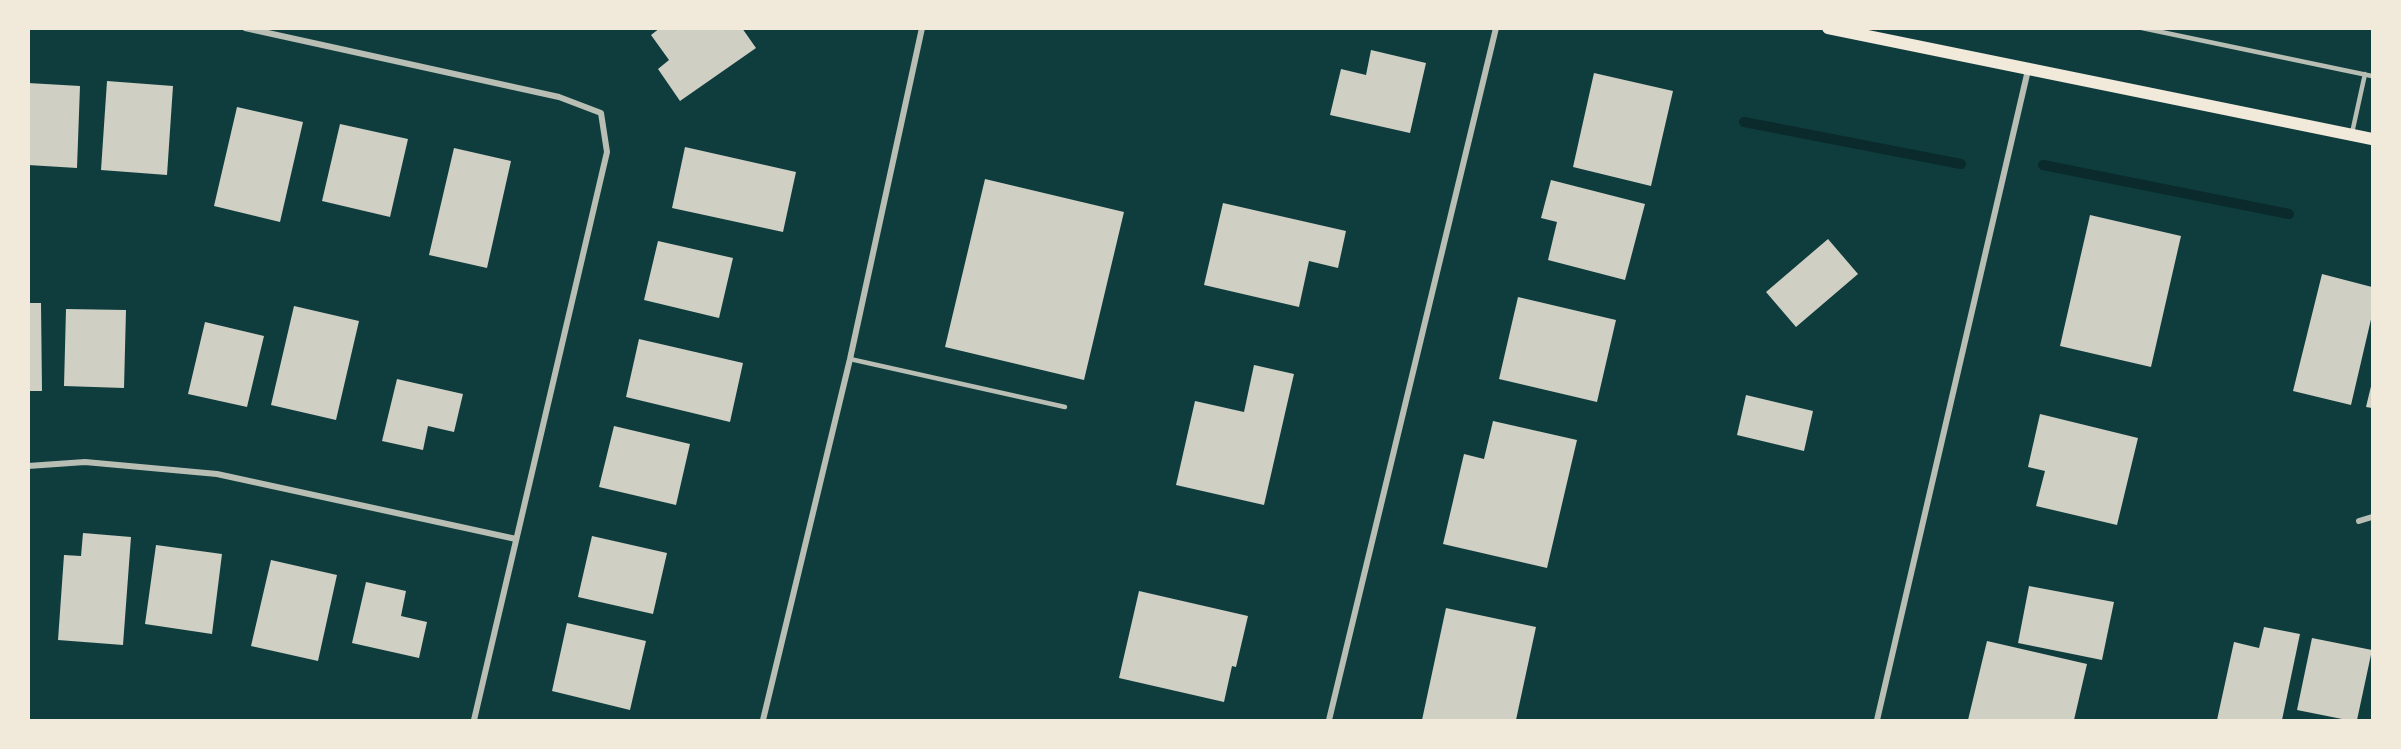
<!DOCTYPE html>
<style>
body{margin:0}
#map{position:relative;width:2401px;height:749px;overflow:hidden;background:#0f3d3e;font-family:Commissioner,sans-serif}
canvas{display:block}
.frame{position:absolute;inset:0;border:30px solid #f1e9da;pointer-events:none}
</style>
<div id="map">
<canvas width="2401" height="749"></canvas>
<div class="frame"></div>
</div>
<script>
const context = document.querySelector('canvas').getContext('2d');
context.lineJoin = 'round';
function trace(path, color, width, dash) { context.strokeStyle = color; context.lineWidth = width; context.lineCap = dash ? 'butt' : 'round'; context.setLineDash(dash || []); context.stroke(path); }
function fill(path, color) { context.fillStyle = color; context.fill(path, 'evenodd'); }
const stream = new Path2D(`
 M1744 122 1961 164
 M2043 165 2289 214`);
const building = new Path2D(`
 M660 28H742L756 48 680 101 658 69 669 60 651 35Z
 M1371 50 1426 63 1410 133 1330 115 1341 69 1366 75Z
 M1594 73 1673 91 1651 186 1573 167Z
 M107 81 173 86 167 175 101 170Z
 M28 83 80 86 77 168 28 165Z
 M237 107 303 122 280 222 214 206Z
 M340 124 408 139 390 217 322 201Z
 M685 147 796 172 783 232 672 208Z
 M454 148 511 161 487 268 429 255Z
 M985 179 1124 212 1084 380 945 347Z
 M1551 180 1645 204 1625 280 1548 260 1557 222 1541 218Z
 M1223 203 1346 231 1338 268 1309 261 1299 307 1204 285Z
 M2090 215 2181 236 2151 367 2060 346Z
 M1828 239 1858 274 1796 327 1766 292Z
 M658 241 733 258 719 318 644 300Z
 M2322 274 2372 287V315L2351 405 2293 391Z
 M1518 297 1616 320 1597 402 1499 379Z
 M28 303H41L42 391H28Z
 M294 306 359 321 336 420 271 405Z
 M66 309 126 310 124 388 64 386Z
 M205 322 264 336 247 407 188 394Z
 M639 339 743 363 730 422 626 397Z
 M1254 365 1294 374 1264 505 1176 485 1195 401 1244 412Z
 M397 379 463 394 454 432 428 426 423 450 382 441Z
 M2372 382V408L2366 407Z
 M1746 395 1813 411 1804 451 1737 435Z
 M2040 414 2138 438 2117 525 2036 506 2045 471 2028 467Z
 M1493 421 1577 440 1547 568 1443 544 1464 454 1484 459Z
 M614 426 690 444 676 505 599 487Z
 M83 533 131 537 123 645 58 640 64 555 81 556Z
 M592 536 667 553 653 614 578 597Z
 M156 545 222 554 212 634 145 624Z
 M271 560 337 575 318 661 251 646Z
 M366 582 406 591 401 616 427 622 419 658 352 643Z
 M2029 586 2114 602 2102 660 2018 643Z
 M1139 591 1248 616 1236 667 1232 666 1224 702 1119 678Z
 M1446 608 1536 627 1516 720H1422Z
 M567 623 646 641 630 710 552 691Z
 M2264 627 2300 634 2282 720H2217L2234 642 2259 648Z
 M2312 638 2372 650 2357 720H2347L2297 710Z
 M1987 641 2087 664 2074 720H1968Z`);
const service = new Path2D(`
 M2142 28 2372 76
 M2352 133 2365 74
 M850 359 1065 407`);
const minor = new Path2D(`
 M245 28 559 97 601 113 607 152 474 720
 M28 466 85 462 217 474 516 539
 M2359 521 2372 517
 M763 720 850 359 922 28
 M1329 720 1496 28
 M1877 720 2028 70`);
const secondary = new Path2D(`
 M1828 28 2372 139`);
trace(stream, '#0a2a2b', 10);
fill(building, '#cfcfc3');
trace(service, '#b8beb3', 4.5);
trace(minor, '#b8beb3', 6);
trace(secondary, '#f1e9da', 12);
</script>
